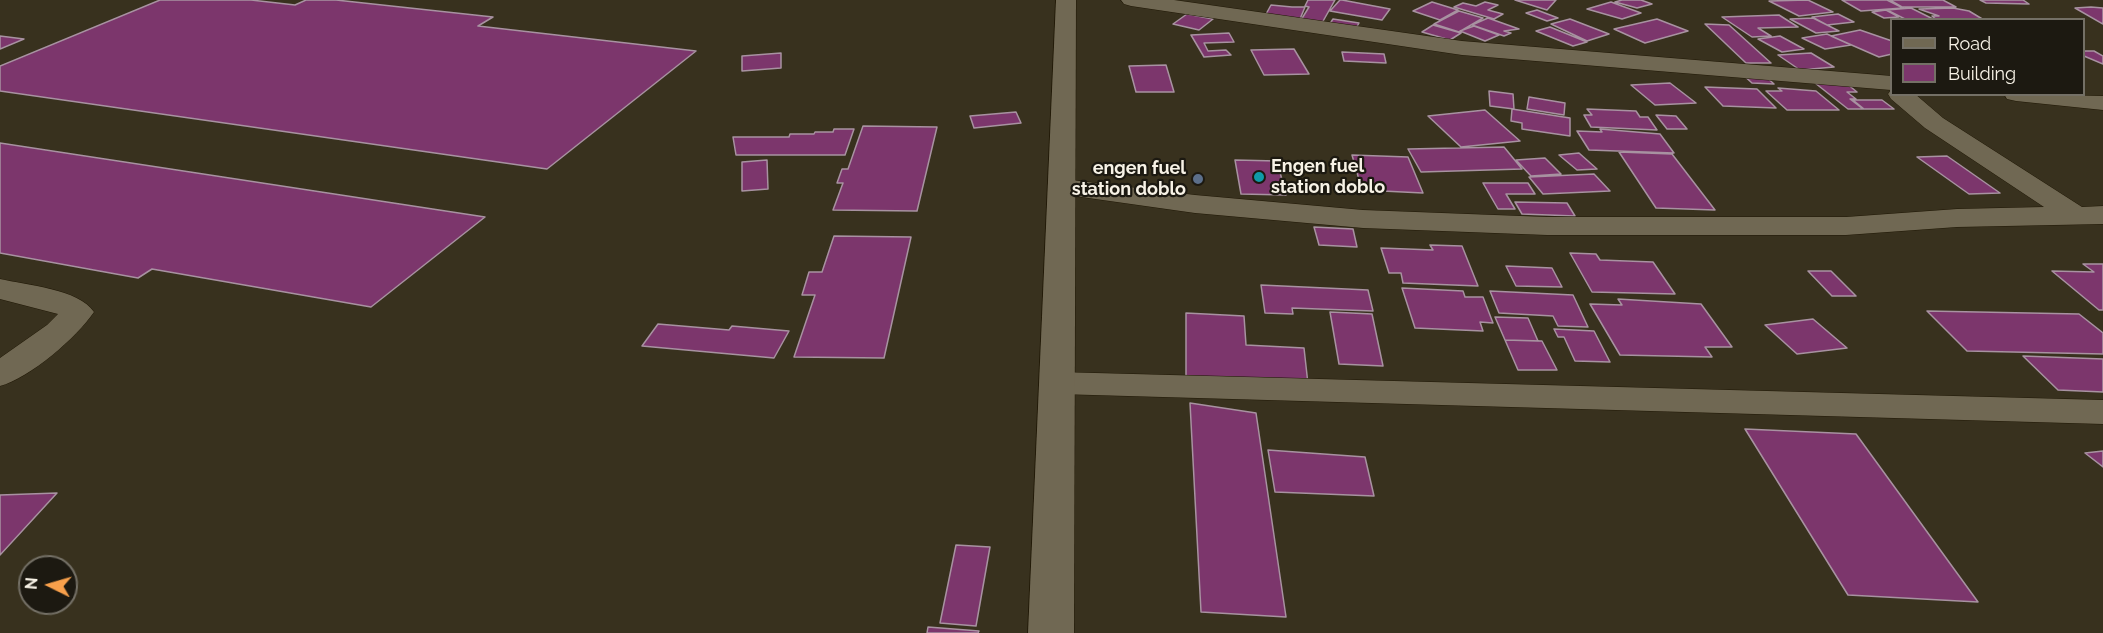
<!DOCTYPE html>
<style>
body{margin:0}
#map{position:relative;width:2103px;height:633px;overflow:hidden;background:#38311e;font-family:Raleway,sans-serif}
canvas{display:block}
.legend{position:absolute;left:1890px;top:18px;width:195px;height:78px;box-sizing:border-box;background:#1c1911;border:2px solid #747066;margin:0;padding:8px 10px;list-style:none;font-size:18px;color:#f7f2e6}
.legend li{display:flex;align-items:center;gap:12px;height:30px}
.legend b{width:30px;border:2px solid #747066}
.north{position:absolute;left:18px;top:555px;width:60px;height:60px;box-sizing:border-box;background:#1c1911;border:2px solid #747066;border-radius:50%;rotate:275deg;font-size:16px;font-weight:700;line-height:24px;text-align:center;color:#f7f2e6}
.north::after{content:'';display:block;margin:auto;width:21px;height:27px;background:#f8a04b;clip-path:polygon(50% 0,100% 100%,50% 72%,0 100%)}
</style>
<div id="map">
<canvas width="2103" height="633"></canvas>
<ul class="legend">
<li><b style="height:8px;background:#706853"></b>Road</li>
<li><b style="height:16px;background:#7c366c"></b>Building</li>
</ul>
<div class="north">N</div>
</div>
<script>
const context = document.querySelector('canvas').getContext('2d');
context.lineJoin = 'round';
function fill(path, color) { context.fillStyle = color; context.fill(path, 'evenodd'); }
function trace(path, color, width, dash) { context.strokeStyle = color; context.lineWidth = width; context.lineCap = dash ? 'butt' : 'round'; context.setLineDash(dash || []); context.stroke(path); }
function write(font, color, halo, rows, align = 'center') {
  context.font = font + ' Raleway,sans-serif'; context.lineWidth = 4.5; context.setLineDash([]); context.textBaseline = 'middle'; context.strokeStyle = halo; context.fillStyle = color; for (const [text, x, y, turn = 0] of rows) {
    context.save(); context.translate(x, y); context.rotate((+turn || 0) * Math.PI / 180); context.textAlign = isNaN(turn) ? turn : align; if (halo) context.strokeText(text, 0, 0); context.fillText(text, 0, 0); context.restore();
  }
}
const building = new Path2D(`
 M160 0H251L295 5 306 0H336L493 17 478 26 696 51 547 169 0 91V66Z
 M1308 0H1335L1322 23 1301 20 1309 7 1305 6Z
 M1340 0H1342L1390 9 1382 20 1330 11Z
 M1515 0H1556L1547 10Z
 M1622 0H1641L1652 4 1637 8 1615 2Z
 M1808 0 1833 12 1799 16 1769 1Z
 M1842 0H1887L1903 8 1861 11Z
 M1890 0H1943L1956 7H1902Z
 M1980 0H2023L2029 4 1986 3Z
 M1432 2 1458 10 1440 20 1413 11Z
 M1485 2 1498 5 1488 10 1503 14 1494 19 1454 7 1463 3 1476 6Z
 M1611 2 1641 13 1622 19 1587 9Z
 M1271 5 1292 7H1305L1300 19 1265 16Z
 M2091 7 2103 8V24L2075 8Z
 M1911 8 1935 20H1907L1887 10Z
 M1953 8 1969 11 1984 20H1937L1932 16H1939L1919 9Z
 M1537 10 1558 18 1547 21 1526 13Z
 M1886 10 1899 17 1884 18 1872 12Z
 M1459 11 1483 18 1459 32 1434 24Z
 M1187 14 1213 19 1199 30 1173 24Z
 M1838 14 1854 22 1827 25 1812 17Z
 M1779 15 1798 27 1758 28 1771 36 1752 37 1722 17Z
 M1488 18 1519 29 1504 31 1511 33 1504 36 1472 25Z
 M1813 18 1839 31 1816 33 1790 19Z
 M1333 19 1359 23 1355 30 1329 25Z
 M1570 19 1609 34 1587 41 1551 24Z
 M1657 19 1688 31 1645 43 1614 29Z
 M1705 24 1729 25 1771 63H1746Z
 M1433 25 1461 33 1450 40 1422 32Z
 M1474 26 1499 35 1485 41 1460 31Z
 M1550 27 1587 42 1573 46 1536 31Z
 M1860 30 1892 41V54L1879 57 1831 36Z
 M1229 33 1234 42 1204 43 1208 51 1226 50 1231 55 1204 57 1191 35Z
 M1827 34 1851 45 1825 49 1802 38Z
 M0 36 24 39 0 49Z
 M1780 36 1804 49 1782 52 1758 39Z
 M1294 49 1309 74 1264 75 1251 50Z
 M2084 51H2094L2103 56V64L2084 56Z
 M1342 52 1384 54 1386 63 1344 61Z
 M781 53V68L742 71V56Z
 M1811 53 1834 67 1800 70 1778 55Z
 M1166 65 1174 92H1136L1129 66Z
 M1741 73H1762L1774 84 1752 83Z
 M1670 83 1696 103 1655 105 1631 85Z
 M1815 83H1846L1857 92H1847L1856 99H1850L1863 109H1848Z
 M1705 87 1757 89 1776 108 1723 106Z
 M1778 88 1816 91 1839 110H1787L1766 91H1782Z
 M1489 91 1513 94 1514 109 1490 106Z
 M1529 97 1565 103 1564 115 1527 109Z
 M1853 100H1882L1894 109H1864Z
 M1512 109 1570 118V136L1522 129V123L1511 121Z
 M1587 109 1636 111 1640 117H1648L1657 130 1591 127 1584 115H1592Z
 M1485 110 1520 141 1461 147 1428 116Z
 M1016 112 1021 123 974 128 970 116Z
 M1656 115 1676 116 1687 129H1667Z
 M863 126 937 127 917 211 833 210 843 183H837L842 169H848Z
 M834 129H854L845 155H736L733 137H789L790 134H814L815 132H833Z
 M1600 129 1660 134 1674 153 1589 150 1577 131 1602 132Z
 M0 143 485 217 371 307 152 269 138 278 0 253Z
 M1504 147 1522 169 1421 172 1408 149Z
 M1619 152 1672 154 1715 210 1656 208Z
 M1579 153 1597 169 1577 170 1559 155Z
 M1352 155 1408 157 1423 193 1362 190Z
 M1947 156 2000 193 1969 194 1917 157Z
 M1545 158 1561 174 1531 176 1516 160Z
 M767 160 768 189 742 191V162Z
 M1235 160 1277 161 1286 195 1241 194Z
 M1594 174 1610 191 1543 194 1529 177Z
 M1483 183H1528L1535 194H1506L1515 209H1498Z
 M1515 202 1567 203 1575 216 1522 214Z
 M1314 227 1353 229 1357 247 1319 245Z
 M834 236 911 237 884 358 794 357 815 295H802L809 272H822Z
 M1430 245 1462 246 1478 286 1403 283 1401 273H1389L1381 248 1433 250Z
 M1570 253 1596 254 1600 260 1653 262 1675 294 1592 292Z
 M2083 264H2103V310H2099L2052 271 2094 272Z
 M1506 266 1552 268 1562 287 1516 286Z
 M1808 271H1831L1856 296H1832Z
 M1261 285 1368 290 1373 311 1292 308 1293 314 1265 313Z
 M1402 288 1463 291 1465 297H1483L1493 323 1480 322 1483 331 1415 328Z
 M1490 291 1573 295 1588 327 1558 326 1553 316 1499 313Z
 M1618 299 1701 304 1732 347H1705L1712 357 1620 355 1590 304 1622 305Z
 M1927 311 2079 314 2103 333V354L1967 351Z
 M1330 312 1372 314 1383 366 1339 364Z
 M1186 313 1244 316 1246 345 1304 348 1308 384 1186 377Z
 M1495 317 1528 318 1538 341 1505 340Z
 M1813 319 1847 348 1797 354 1765 325Z
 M658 324 729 330 732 326 789 331 774 358 642 346Z
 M1554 329 1594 331 1610 362 1575 361 1564 337H1558Z
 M1505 340 1542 341 1557 370H1518Z
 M2023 356 2103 359V392L2058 390Z
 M1190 403 1256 413 1286 617 1201 612Z
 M1745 429 1856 434 1978 602 1848 595Z
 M1268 450 1365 457 1374 496 1275 492Z
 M2103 451V467L2085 453Z
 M57 493 0 555V495Z
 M956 545 990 547 976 626 940 623Z
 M928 627 979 631 978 633H927Z`);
const minor = new Path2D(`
 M1121 0H1174L1462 41 1892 76V94H1915L1943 118 2082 207 2103 206V224L1957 227 1846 235H1547L1363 228 1195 213 1053 193 1049 187 1053 181 1063 179 1195 195 1363 210 1547 217H1846L1957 209 2044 207 1925 128 1891 99 1888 94 1891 90 1462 55 1131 6 1124 4Z
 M2004 94 2103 96V110L2016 101 2007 99Z
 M0 279C26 285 79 289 94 312 77 337 30 378 0 386V358L47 325 58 314 0 299Z
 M1058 372 2103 400V424L1058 394 1045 391 1040 383 1045 375Z`);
const secondary = new Path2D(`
 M1056 0H1076L1074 633H1028Z`);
const markers = [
 [1259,177,6,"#0f9aa8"],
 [1198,179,6,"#5c6f8a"]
];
const poiNames = [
 ["Engen fuel",1271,167],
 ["station doblo",1271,188],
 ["engen fuel",1186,169,"right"],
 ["station doblo",1186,190,"right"]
];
fill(building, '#7c366c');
trace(building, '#a892a1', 1.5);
trace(minor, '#201806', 1);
trace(secondary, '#201806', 1);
fill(minor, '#706853');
fill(secondary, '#706853');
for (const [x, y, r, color] of markers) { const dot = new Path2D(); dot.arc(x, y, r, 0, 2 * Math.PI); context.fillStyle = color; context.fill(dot); trace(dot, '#1c1911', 2); }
write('bold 18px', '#f7f2e6', '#1c1911', poiNames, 'left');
</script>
